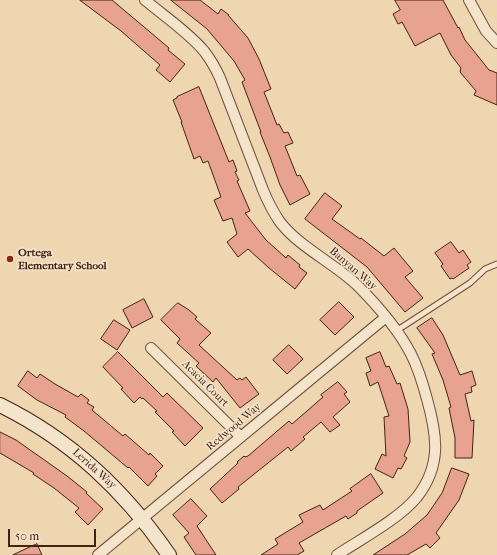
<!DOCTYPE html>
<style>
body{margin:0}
#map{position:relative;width:497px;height:555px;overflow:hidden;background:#eed6b1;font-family:"IM FELL French Canon",serif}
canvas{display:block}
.scale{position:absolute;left:8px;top:529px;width:88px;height:18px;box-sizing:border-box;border:2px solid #442213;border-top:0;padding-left:5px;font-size:12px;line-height:14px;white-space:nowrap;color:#442213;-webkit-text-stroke:3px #f4e4cc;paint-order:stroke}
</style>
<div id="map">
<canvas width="497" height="555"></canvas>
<div class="scale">50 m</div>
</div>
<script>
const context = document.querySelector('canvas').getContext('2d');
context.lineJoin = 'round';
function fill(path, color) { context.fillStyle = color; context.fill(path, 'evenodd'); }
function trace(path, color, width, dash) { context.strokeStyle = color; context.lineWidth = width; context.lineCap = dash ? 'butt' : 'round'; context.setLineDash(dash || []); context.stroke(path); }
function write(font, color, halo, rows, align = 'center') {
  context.font = font + ' "IM FELL French Canon",serif'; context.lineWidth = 3; context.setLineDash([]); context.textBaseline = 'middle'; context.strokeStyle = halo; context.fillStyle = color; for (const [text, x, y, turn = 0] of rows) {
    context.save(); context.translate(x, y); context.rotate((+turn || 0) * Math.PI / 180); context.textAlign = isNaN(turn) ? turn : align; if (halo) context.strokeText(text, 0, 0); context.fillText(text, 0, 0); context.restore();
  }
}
const building = new Path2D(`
 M80 0H112L169 48 168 50 185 64 170 82 156 70 160 65 121 31Z
 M171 0H200L218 14 221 9 229 15H228L248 38 259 59 271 89 264 92 277 125 279 124 284 133 288 132 293 143 285 146 297 176 300 175 310 194 290 205 280 185 270 157 260 132H261L242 82 245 80 234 61 207 29Z
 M395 0H443L458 28 459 27 465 40 489 70 497 73V105L474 95 476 91 460 72 461 68 451 55 440 33 415 46 402 22 398 24 393 14 400 10Z
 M199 87 229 162 233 160 237 171 235 172 239 180 237 181 250 211 245 213 266 240 286 258 288 255 300 265 299 267 307 273 295 289 269 268 248 249 238 257 227 242 237 234 232 218 223 221 214 200 221 197 208 161 203 163 200 156 194 159 181 122H182L173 100 177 98V97Z
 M325 193 342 206 332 219 360 239 361 238 384 256 394 248 413 271 405 277 423 298 405 312 367 267 305 219Z
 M451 242 459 253 463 250 471 262 467 265 469 268 453 279 452 278 450 279 441 266 443 264 435 253Z
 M144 299 153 317 132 328 123 310Z
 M339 302 354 317 335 335 320 320Z
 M178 303 189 310 197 317 195 319 211 333 199 345 237 380 240 378 242 380 246 377 259 394 240 408 216 378 213 382 196 366 199 363 177 343 180 339 161 320Z
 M432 318 443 335 460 375 472 371 476 385 471 387 472 392 465 394 471 421 474 420 472 458H455V438L449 408 451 407 443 380 432 354 435 353 417 328Z
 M114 320 130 330 117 350 101 339Z
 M289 345 303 359 287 374 273 360Z
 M118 352 163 397 167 393 203 428 185 446 172 432 174 431 155 412 157 411 143 398 142 399 140 397 134 403 121 389 123 388 103 367Z
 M380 352 386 367 389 366 397 384 400 383 408 409 410 442 404 456 407 458 401 469 398 468 393 478 375 469 382 454 386 456 384 417 389 416 378 382 370 386 366 373 371 371 366 358Z
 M28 371 37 378 40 374 55 384 78 397 81 394 89 400 87 403 94 407 92 410 123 436 125 434 149 455 150 453 163 466 155 474 157 476 148 486 129 467 128 468 84 431 65 417 66 415 37 400 18 386Z
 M338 382 347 392 344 394 350 402 333 417 340 425 330 432 321 422 303 437 305 439 291 451 288 447 238 487 239 489 222 503 210 489 238 463 237 462 244 456 245 457 248 456 289 421 292 424 323 397 321 395Z
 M0 432 16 440 67 476 87 492 86 493 103 509 88 525 75 512 79 508 54 488 33 474 34 473 0 453Z
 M452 468 469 474 459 500 436 533 440 538 430 548 426 544 407 555H373L405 534 427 515 442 493Z
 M371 474 383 493 357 511V513L348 519 346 516 299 543 304 551 297 555H261L278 544 275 539 303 522 299 515 320 505 323 510 352 491 350 489Z
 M191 499 207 516 197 526 216 555H196L184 537 189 533 173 515Z
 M37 544 42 555H13Z`);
const lane = new Path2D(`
 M396 331 470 283 485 269 497 264`);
const street = new Path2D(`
 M145 0C164 16 188 32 204 51 211 60 216 69 220 78L263 190C268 202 273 212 280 222 299 247 334 263 357 285 377 305 398 329 411 354 418 368 423 384 427 399 437 435 442 465 417 497 399 519 361 539 337 555
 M469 0 486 31 497 43
 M151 348 241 437
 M98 555 386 317`);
const secondary = new Path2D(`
 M0 405C71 440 124 490 169 555`);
const markers = [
 [10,259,4,"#8f2418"]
];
const poiNames = [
 ["Ortega",18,253],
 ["Elementary School",18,266]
];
const streetNames = [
 ["Banyan Way",353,269,41],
 ["Acacia Court",205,384,45],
 ["Redwood Way",234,427,-40],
 ["Lerida Way",94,469,42]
];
fill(building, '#e8a290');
trace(building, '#442213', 1);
trace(lane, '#6e4f3a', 7);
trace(street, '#6e4f3a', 12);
trace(secondary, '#442213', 16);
trace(lane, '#f4e4cc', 5);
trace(street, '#f4e4cc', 10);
trace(secondary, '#f4e4cc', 14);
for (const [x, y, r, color] of markers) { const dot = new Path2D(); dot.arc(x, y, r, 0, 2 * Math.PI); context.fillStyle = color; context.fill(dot); trace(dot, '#f4e4cc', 1.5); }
write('bold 11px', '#442213', '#f4e4cc', poiNames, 'left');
write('11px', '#442213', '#f4e4cc', streetNames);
</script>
